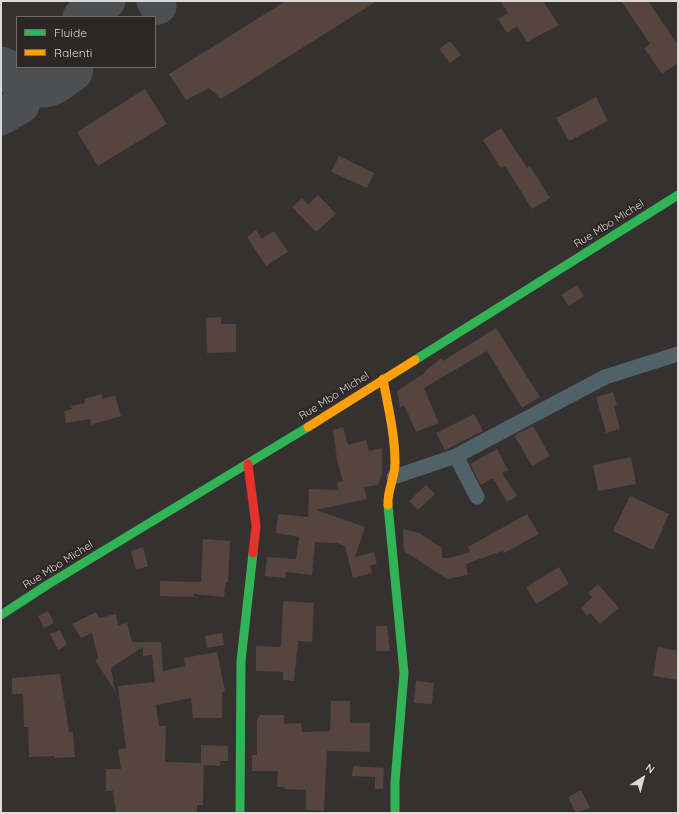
<!DOCTYPE html>
<style>
body{margin:0}
#map{position:relative;width:679px;height:814px;overflow:hidden;background:#343130;font-family:Quicksand,sans-serif}
canvas{display:block}
.frame{position:absolute;inset:0;border:2px solid #dcd8d7;pointer-events:none}
.legend{position:absolute;left:16px;top:16px;width:140px;height:52px;box-sizing:border-box;background:#2c2624;border:1px solid #726d6c;margin:0;padding:5px 7px;list-style:none;font-size:12px;color:#dcd8d7}
.legend li{display:flex;align-items:center;gap:8px;height:20px}
.legend b{width:20px;border:1px solid #726d6c}
.north{position:absolute;left:623px;top:758px;width:40px;height:40px;-webkit-text-stroke:3px #2c2624;paint-order:stroke;rotate:36deg;font-size:11px;font-weight:700;line-height:16px;text-align:center;color:#dcd8d7}
.north::after{content:'';display:block;margin:auto;width:14px;height:18px;background:#dcd8d7;clip-path:polygon(50% 0,100% 100%,50% 72%,0 100%)}
</style>
<div id="map">
<canvas width="679" height="814"></canvas>
<div class="frame"></div>
<ul class="legend">
<li><b style="height:5px;background:#30b455"></b>Fluide</li>
<li><b style="height:5px;background:#ff9f0a"></b>Ralenti</li>
</ul>
<div class="north">N</div>
</div>
<script>
const context = document.querySelector('canvas').getContext('2d');
context.lineJoin = 'round';
function trace(path, color, width, dash) { context.strokeStyle = color; context.lineWidth = width; context.lineCap = dash ? 'butt' : 'round'; context.setLineDash(dash || []); context.stroke(path); }
function fill(path, color) { context.fillStyle = color; context.fill(path, 'evenodd'); }
function write(font, color, halo, rows, align = 'center') {
  context.font = font + ' Quicksand,sans-serif'; context.lineWidth = 4; context.setLineDash([]); context.textBaseline = 'middle'; context.strokeStyle = halo; context.fillStyle = color; for (const [text, x, y, turn = 0] of rows) {
    context.save(); context.translate(x, y); context.rotate((+turn || 0) * Math.PI / 180); context.textAlign = isNaN(turn) ? turn : align; if (halo) context.strokeText(text, 0, 0); context.fillText(text, 0, 0); context.restore();
  }
}
const taxiway = new Path2D(`
 M155 1 158 6
 M81 17 107 1
 M25 67 40 89C54 90 64 79 74 72L75 67
 M1 117 21 105 25 95 11 69 1 65`);
const building = new Path2D(`
 M286 1H377L221 99 209 88 186 100 169 74Z
 M500 1H543L559 25 527 42 517 26 507 33 498 19 508 13Z
 M621 1H648L678 45V63L662 74 644 48 650 44Z
 M450 41 461 55 450 63 439 49Z
 M145 89 167 124 98 166 77 132Z
 M596 97 608 121 569 141 556 118Z
 M501 128 527 168 530 166 550 198 532 209 505 166 501 168 483 140Z
 M339 156 374 173 367 188 331 172Z
 M318 195 336 214 316 232 292 207 302 198 308 205Z
 M256 230 262 239 274 231 288 252 266 266 247 237Z
 M577 285 584 296 569 306 561 295Z
 M221 317V324H236V352L207 353 206 318Z
 M496 328 540 397 522 408 487 351 424 388 439 423 416 432 404 405 400 407 397 391 426 372 425 371 441 358 443 361Z
 M613 392 617 405 614 406 620 429 606 433 596 397Z
 M101 394 103 399 115 395 121 416 91 425 90 419 66 423 64 411 72 409 71 406 85 403 84 399Z
 M474 414 483 431 445 450 436 433Z
 M533 426 550 456 532 466 514 435Z
 M343 427 348 445 366 440 369 451 382 448V475L378 485 364 487 367 499 316 510 365 527 355 557 374 552 377 564 370 565 372 573 353 578 345 546 337 543 315 542 312 575 286 572 285 578 265 576 267 557 296 559 299 537 276 533 278 514 308 517 309 489 338 490 337 483 343 481 337 460 333 430Z
 M497 449 508 470 502 473 517 496 507 502 493 478 481 485 470 464Z
 M631 457 636 484 598 491 593 465Z
 M426 485 435 494 418 510 409 501Z
 M630 496 669 514 653 550 613 531Z
 M527 514 539 534 504 553 502 551 466 564 468 575 447 579 404 551 403 529 419 533 442 548V558H450L470 552 468 547Z
 M203 539 230 541 228 583 226 582 224 597 194 594V597L160 596V581L201 582Z
 M143 547 148 566 136 570 131 551Z
 M559 567 569 584 536 604 526 587Z
 M598 584 619 608 600 624 590 613 587 616 581 608 592 597 588 593Z
 M283 601 314 603 312 642 298 641 294 681 283 680V672L256 671V646L281 647Z
 M48 611 54 623 44 628 38 616Z
 M96 612 99 618 116 614 118 625 127 623 132 642H161L163 671 185 666 184 658 217 652 225 691 222 692V718H193L191 698 156 705 159 726H166L165 762 201 763V745L228 746V761H220V766L204 765 203 805H197V813H116L113 791H106V769H121L118 749 126 748 118 686 155 682 152 655 143 656V647L111 668 115 691 95 660 98 658 92 633 81 638 72 624Z
 M376 626H387L390 651H376Z
 M60 630 67 645 58 650 50 634Z
 M222 633 224 645 207 648 205 636Z
 M658 647 678 651V680L653 676Z
 M60 674 69 732H73L75 757 55 758V756L29 757 28 727H24L23 694H12V678Z
 M416 681 434 683 432 704 414 703Z
 M331 701H350V723H370V752L327 751 324 811 306 810V790L284 789 285 787H277L278 771H252V755H257V718H259V715H284V724L301 723 302 732 330 731Z
 M353 766 384 768 383 789H375V777L352 776Z
 M581 790 590 808 576 813 568 797Z`);
const street = new Path2D(`
 M456 456 605 377 678 354
 M394 477 456 456 477 497`);
const fast = new Path2D(`
 M415 360 678 195
 M388 505 404 673 395 782V813
 M1 615 47 585 308 427
 M240 813 241 661 253 553`);
const slow = new Path2D(`
 M383 379C388 407 395 434 395 463 395 478 387 490 388 505
 M308 427 415 360`);
const jam = new Path2D(`
 M248 464 256 526 253 553`);
const streetNames = [
 ["Rue Mbo Michel",609,224,-32],
 ["Rue Mbo Michel",334,396,-32],
 ["Rue Mbo Michel",58,565,-32]
];
trace(taxiway, '#4c5052', 37);
fill(building, '#56443e');
trace(street, '#51616a', 15);
trace(fast, '#30b455', 9);
trace(slow, '#ff9f0a', 9);
trace(jam, '#e5322d', 9);
write('11px', '#dcd8d7', '#2c2624', streetNames);
</script>
